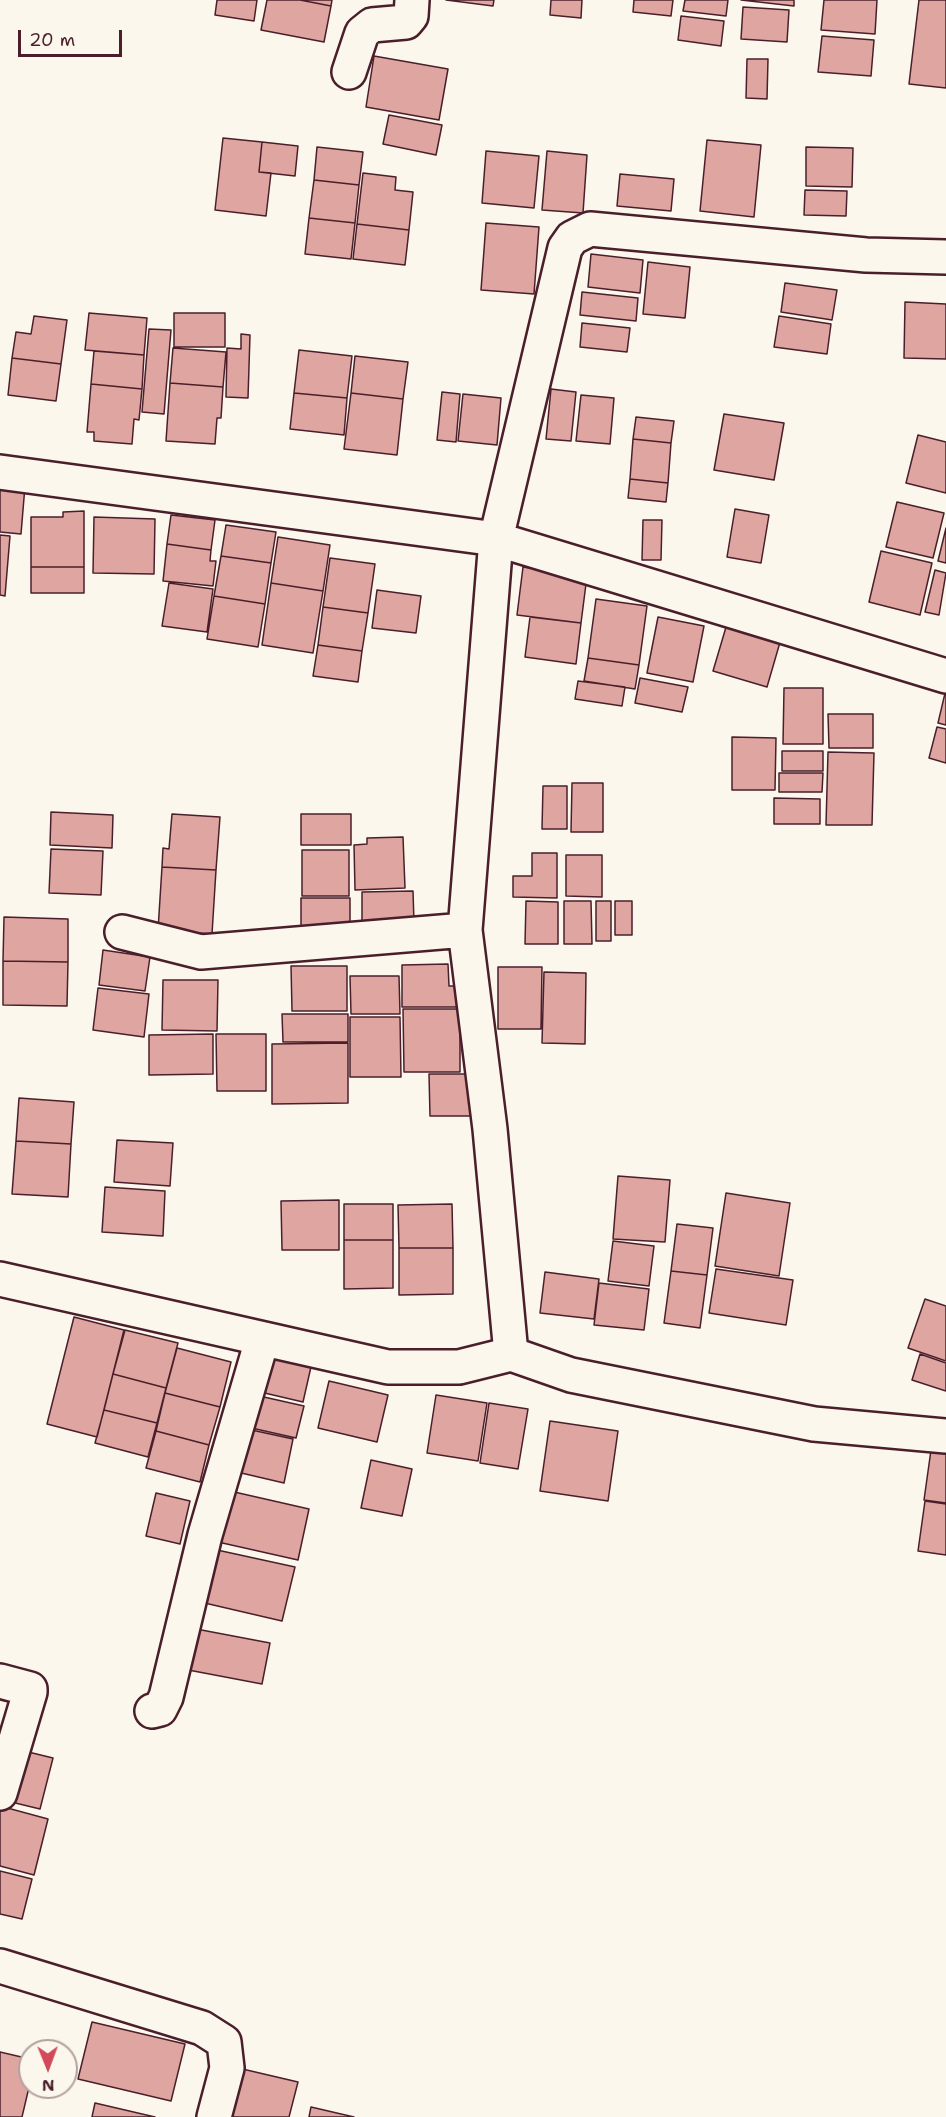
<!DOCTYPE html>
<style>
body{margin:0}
#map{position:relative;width:946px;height:2117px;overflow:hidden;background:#fbf7ec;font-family:"Shantell Sans",sans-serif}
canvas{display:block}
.north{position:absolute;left:18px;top:2039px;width:60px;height:60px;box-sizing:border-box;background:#fbf7ec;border:2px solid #b4a19f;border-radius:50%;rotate:179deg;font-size:16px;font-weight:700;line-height:24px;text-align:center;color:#4a1f2b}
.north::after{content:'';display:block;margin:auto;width:21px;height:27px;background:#d1495b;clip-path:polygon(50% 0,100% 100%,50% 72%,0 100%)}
.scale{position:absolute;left:18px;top:30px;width:104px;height:27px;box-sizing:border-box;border:3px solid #4a1f2b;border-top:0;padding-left:8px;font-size:18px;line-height:21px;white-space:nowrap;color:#4a1f2b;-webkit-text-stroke:4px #fbf7ec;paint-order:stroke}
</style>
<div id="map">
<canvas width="946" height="2117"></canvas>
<div class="north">N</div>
<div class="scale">20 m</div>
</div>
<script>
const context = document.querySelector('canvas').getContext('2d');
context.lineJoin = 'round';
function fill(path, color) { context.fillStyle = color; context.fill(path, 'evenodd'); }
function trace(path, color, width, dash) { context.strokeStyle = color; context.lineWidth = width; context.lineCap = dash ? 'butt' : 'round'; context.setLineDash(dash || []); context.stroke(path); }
const building = new Path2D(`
 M217 0H257L254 21 215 15Z
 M267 0H300L331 6 324 42 261 30Z
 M300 0H332L331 6Z
 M446 0H494L493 6Z
 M551 0H582L581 18 550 15Z
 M634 0H673L671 16 633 12Z
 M685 0H728L726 16 683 11Z
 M741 0H794V6Z
 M824 0H877L875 34 821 30Z
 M919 0H946V88L909 84Z
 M743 7 789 10 787 42 741 39Z
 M681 16 724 21 721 46 678 40Z
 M822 36 874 40 871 76 818 72Z
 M374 56 448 69 439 120 366 107Z
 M747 59H768L767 99 746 98Z
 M389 115 442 125 436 155 383 144Z
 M223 138 262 142 259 172 271 173 266 216 215 210Z
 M707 140 761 145 754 217 700 211Z
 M262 142 298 146 295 176 259 172Z
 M317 147 363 152 359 185 314 180Z
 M806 147 853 148 852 187 806 186Z
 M486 151 539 156 534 208 482 203Z
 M547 151 587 155 583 213 542 210Z
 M363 173 396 177 395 190 413 192 409 230 357 224Z
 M620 174 674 179 671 211 617 206Z
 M314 180 359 185 355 223 309 218Z
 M805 190 847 191 846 216 804 215Z
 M309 218 355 223 351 259 305 254Z
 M486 223 539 227 534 294 481 290Z
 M357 224 409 230 405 265 353 259Z
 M591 254 643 260 640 293 588 287Z
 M648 262 690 267 685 318 643 314Z
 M785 283 837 290 832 320 781 312Z
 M582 292 638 298 636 321 580 315Z
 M905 302 946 304V359L904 358Z
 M89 313 147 318 144 355 85 350Z
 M174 313H225V347H174Z
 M34 316 67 320 61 364 12 358 16 332 31 334Z
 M779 316 831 324 827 354 774 347Z
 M582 323 630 328 627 352 580 347Z
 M149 329 171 330 164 414 142 412Z
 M241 334 250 335 248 398 226 397 227 348 241 349Z
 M173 348 226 352 223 387 170 383Z
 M299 350 352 356 347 398 294 393Z
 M94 351 144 355 142 389 91 384Z
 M355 356 408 362 403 399 351 393Z
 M12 358 61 364 56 401 8 395Z
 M170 383 223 387 221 418H217L215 444 166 441Z
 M91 384 142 389 139 420 134 419 132 444 94 441V432H87Z
 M551 389 576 392 571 441 546 439Z
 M442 392 460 394 456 442 437 440Z
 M294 393 347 398 344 435 290 429Z
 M351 393 403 399 397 455 344 449Z
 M463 394 501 398 497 445 458 441Z
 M581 395 614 398 610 444 576 441Z
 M724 414 784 423 774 480 714 470Z
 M636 417 674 421 671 443 633 439Z
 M918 435 946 442V493L906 483Z
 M633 439 671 443 668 483 630 479Z
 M630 479 668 483 666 502 628 498Z
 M0 483 25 486 21 534 0 532Z
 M897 502 944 513 933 558 886 547Z
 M735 509 769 515 761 563 727 557Z
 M84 511V567H31V517H63V512Z
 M171 515 215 520 211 550 167 544Z
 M94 517 155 519 154 574 93 573Z
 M643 520H662L661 560H642Z
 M226 525 276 532 271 563 221 556Z
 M946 528V563L938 561Z
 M0 535 10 536 5 596 0 595Z
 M278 537 330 545 323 591 271 583Z
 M167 544 211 550 210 561H216L213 586 163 581Z
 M881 551 932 563 920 615 869 602Z
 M221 556 271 563 265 604 214 596Z
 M330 558 375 564 368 613 323 607Z
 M31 567H84V593H31Z
 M523 567 587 576 581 623 517 615Z
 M935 570 946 573 939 615 925 612Z
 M169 583 213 589 207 632 162 626Z
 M271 583 323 591 313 653 262 645Z
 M377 590 421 596 416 633 372 628Z
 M214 596 265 604 258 647 207 639Z
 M596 599 647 606 639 665 588 658Z
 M323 607 368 613 362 651 318 645Z
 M530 617 581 623 576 664 525 657Z
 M658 617 704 626 693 682 647 673Z
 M729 617 783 632 767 687 713 671Z
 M318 645 362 651 358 682 313 676Z
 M588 658 639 665 635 689 584 681Z
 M640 678 688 687 682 712 635 703Z
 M578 681 625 687 622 706 575 699Z
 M784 688H823V744H783Z
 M946 689V725L938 723Z
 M828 714H873V748H829Z
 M937 727 946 729V763L929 758Z
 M732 737 776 738 775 790H732Z
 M782 751H823V771H782Z
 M828 752 874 753 872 825H826Z
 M779 773H823L822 792H779Z
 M572 783H603V832H571Z
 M543 786H567V829H542Z
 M774 798 820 799V824H774Z
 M51 812 113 815 112 848 50 845Z
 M172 814 220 817 216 870 162 867 163 848 169 849Z
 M301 814H351V845H301Z
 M403 837 405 888 355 890 354 845 367 844V838Z
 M51 849 103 851 101 895 49 893Z
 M302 850H349V896H302Z
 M532 853H557V898L513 897V876H532Z
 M566 855H602V897L566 896Z
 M162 867 216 870 212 934 158 930Z
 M413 891 414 923 362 924V892Z
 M301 898H350V934L301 933Z
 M526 901 558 902V944H525Z
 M564 901H591L592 944H564Z
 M596 901H611V941H596Z
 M615 901H632V935H615Z
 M4 917 68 919V962L3 961Z
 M103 950 150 957 145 991 99 985Z
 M3 961 68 962 67 1006 3 1005Z
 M448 964 449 986H461L460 1007H402V965Z
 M291 966H347V1011H292Z
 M498 967H542L541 1029H498Z
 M544 972 586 973 585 1044 542 1043Z
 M350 976H399L400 1014H351Z
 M163 980H218L217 1031 162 1030Z
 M98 988 149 994 144 1037 93 1030Z
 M403 1009H460V1072H404Z
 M282 1014H348V1042H283Z
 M350 1017H400L401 1077H350Z
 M213 1034V1074L149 1075V1035Z
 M216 1034H266V1091H217Z
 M348 1043V1103L272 1104V1044Z
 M429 1074H483V1116H430Z
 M19 1098 74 1102 71 1144 16 1141Z
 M117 1140 173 1143 170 1186 114 1182Z
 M16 1141 71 1144 68 1197 12 1194Z
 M618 1176 670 1180 665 1242 613 1239Z
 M105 1187 165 1191 163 1236 102 1232Z
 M726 1193 790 1203 779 1276 715 1266Z
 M339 1200V1250H282L281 1201Z
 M344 1204H393V1240H344Z
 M452 1204 453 1248H399L398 1205Z
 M677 1224 713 1228 707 1275 671 1271Z
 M344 1240H393V1288L344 1289Z
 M613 1241 654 1246 649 1286 608 1281Z
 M399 1248H453V1294L399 1295Z
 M716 1269 793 1280 786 1325 709 1313Z
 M671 1271 707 1275 700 1328 664 1323Z
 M545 1272 599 1279 594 1319 540 1313Z
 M599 1283 649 1289 644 1330 594 1325Z
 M925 1299 946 1306V1361L908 1348Z
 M74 1317 124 1330 97 1437 47 1424Z
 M125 1330 178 1343 166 1388 113 1374Z
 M266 1347 313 1358 303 1402 256 1391Z
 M177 1348 231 1362 220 1407 165 1393Z
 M920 1354 946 1363V1391L912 1380Z
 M113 1374 166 1388 157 1423 104 1410Z
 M329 1381 388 1395 377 1442 318 1428Z
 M165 1393 220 1407 209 1445 156 1431Z
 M255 1395 304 1406 296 1438 247 1427Z
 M436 1395 487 1403 478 1461 427 1453Z
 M489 1403 528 1409 518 1469 480 1463Z
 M104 1410 157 1423 148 1457 95 1443Z
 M550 1421 618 1431 608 1501 540 1491Z
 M247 1429 293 1439 284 1483 237 1472Z
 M156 1431 209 1445 200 1482 146 1468Z
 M931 1450 946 1452V1503L924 1500Z
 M371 1460 412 1469 402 1516 361 1508Z
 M230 1491 309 1509 298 1560 218 1542Z
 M156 1493 190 1501 180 1544 146 1536Z
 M925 1501 946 1504V1555L918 1551Z
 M208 1548 295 1567 282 1621 196 1601Z
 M191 1628 270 1643 262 1684 183 1669Z
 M16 1749 53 1758 40 1809 3 1800Z
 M0 1806 48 1819 34 1875 0 1866Z
 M0 1871 32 1879 22 1919 0 1914Z
 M92 2022 185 2044 171 2101 78 2079Z
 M0 2052 30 2059V2083L22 2117H0Z
 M234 2067 298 2082 289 2117H235L222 2114Z
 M95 2103 155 2117H92Z
 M311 2107 354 2117H309Z`);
const minor = new Path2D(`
 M349 72 362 33 372 25 406 22 411 16 412 0
 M0 472 496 539 946 676
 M122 932 201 952 465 930
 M0 1279 388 1367H459L511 1354 571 1375 814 1424 946 1436
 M511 1354 490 1129 465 930 496 539 565 248 572 238 590 229 866 255 946 257
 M0 1681 30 1689V1692L0 1793
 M152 1711 160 1709 166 1697 205 1535 262 1340
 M0 1966 202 2028 224 2042 227 2068 214 2117`);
fill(building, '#dfa5a0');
trace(building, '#4a1f2b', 1.5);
trace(minor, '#4a1f2b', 38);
trace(minor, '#fbf7ec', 33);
</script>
